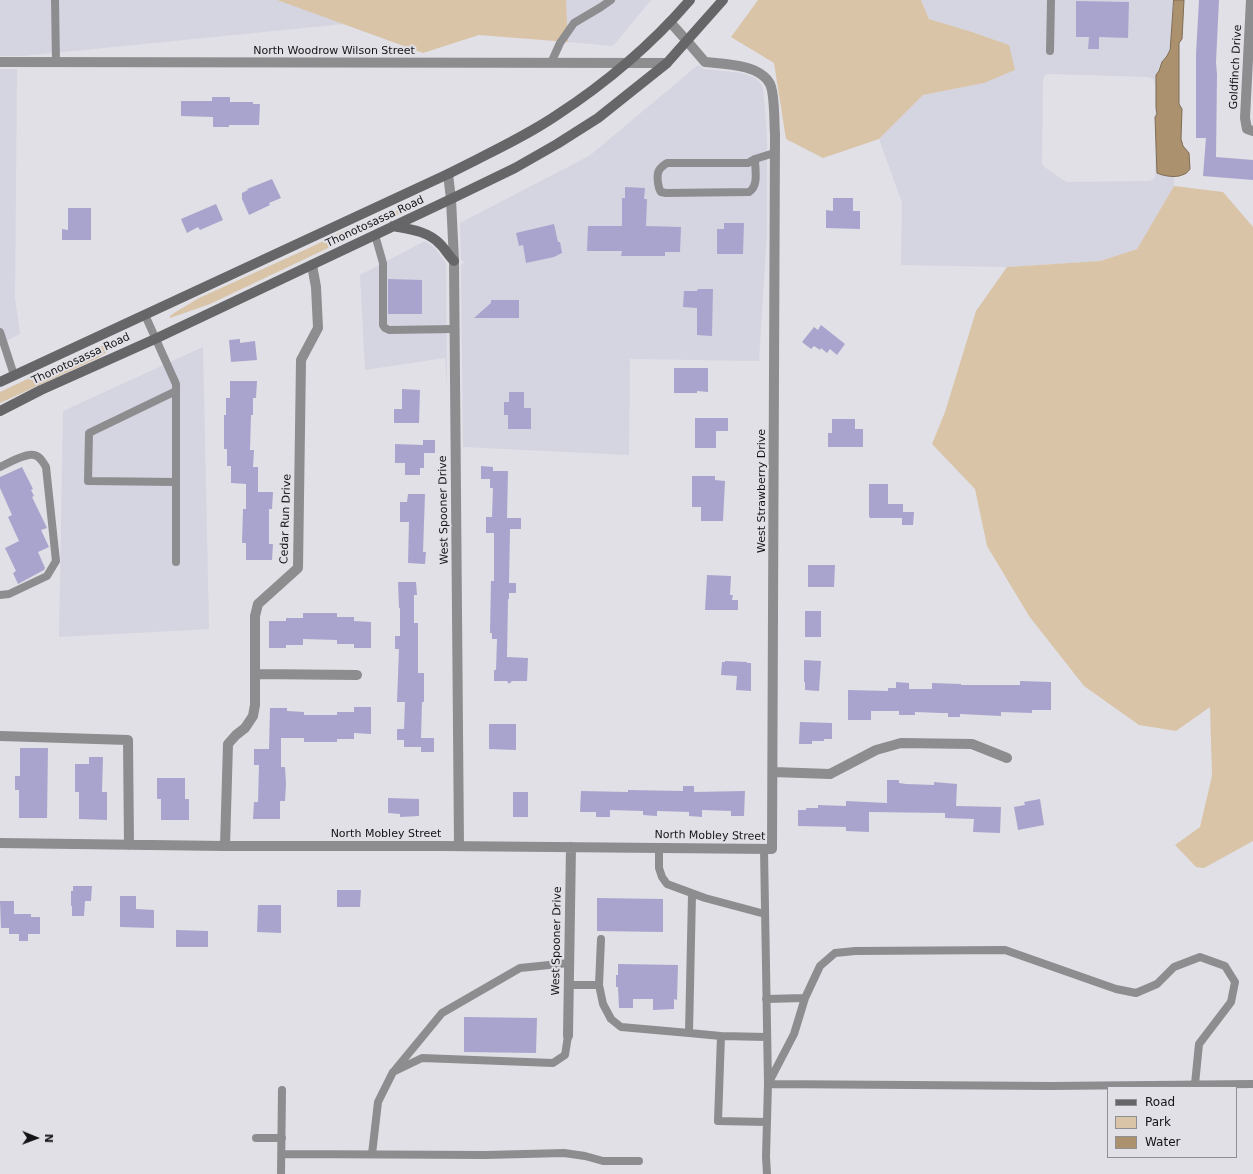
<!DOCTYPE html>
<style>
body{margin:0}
#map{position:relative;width:1253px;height:1174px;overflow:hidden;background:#e0e0e6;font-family:"DejaVu Sans",sans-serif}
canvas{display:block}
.legend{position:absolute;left:1107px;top:1086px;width:130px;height:72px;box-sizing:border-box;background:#e0e0e6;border:1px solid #8e8e93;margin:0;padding:5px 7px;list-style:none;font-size:12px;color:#141416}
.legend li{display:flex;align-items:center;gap:8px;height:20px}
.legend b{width:20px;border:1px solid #8e8e93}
.north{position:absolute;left:16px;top:1118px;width:40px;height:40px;-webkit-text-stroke:3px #e0e0e6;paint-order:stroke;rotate:91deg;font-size:11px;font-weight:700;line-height:16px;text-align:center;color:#141416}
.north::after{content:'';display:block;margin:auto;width:14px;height:18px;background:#141416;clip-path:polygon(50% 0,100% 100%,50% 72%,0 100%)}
</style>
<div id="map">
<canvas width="1253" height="1174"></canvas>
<ul class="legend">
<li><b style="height:5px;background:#666669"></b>Road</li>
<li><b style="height:11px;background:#d9c4a8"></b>Park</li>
<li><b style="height:11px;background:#ac916e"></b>Water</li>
</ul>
<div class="north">N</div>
</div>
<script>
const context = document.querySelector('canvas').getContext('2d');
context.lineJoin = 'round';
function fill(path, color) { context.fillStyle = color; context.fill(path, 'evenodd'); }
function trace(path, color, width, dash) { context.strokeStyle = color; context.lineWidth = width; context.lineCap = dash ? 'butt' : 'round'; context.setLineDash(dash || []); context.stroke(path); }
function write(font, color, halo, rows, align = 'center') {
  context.font = font + ' "DejaVu Sans",sans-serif'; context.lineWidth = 4; context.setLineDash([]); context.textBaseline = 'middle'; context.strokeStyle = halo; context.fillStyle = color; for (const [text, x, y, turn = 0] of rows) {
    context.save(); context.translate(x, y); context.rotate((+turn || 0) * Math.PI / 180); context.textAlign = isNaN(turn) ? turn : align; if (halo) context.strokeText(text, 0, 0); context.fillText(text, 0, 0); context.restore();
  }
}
const built = new Path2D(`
 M0 0H277L344 24 24 56H0Z
 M566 0H651L613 46 568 42Z
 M921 0H1174L1170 50 1167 56 1162 62 1159 71 1156 75V107L1157 114 1155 118 1156 153 1161 175 1174 176V186L1137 249 1100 261 1007 267 901 265 902 203 879 139 923 95 984 83 1009 45 972 32 929 19ZM1049 74 1148 77 1153 79 1155 83V176L1154 179 1149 181 1067 182 1063 180 1043 166 1042 162 1043 80 1045 75Z
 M698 65 704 69 742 73 753 77 759 81 763 87 767 134V234L759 361 630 359 629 455 463 447 461 265 464 263 461 259 460 223 589 156Z
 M0 69H17L15 298 20 334 0 344Z
 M425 241 434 247 446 263 447 389 445 358 365 370 360 275Z
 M203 347 209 629 59 637 63 411Z`);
const green = new Path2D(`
 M277 0H566L568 42 479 35 423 53Z
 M758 0H921L929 19 972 32 1009 45 1015 70 984 83 923 95 879 139 823 158 786 139 774 63 731 37Z
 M1174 186 1223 192 1253 227V841L1204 868 1196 867 1175 845 1200 827 1212 776 1210 707 1176 731 1139 725 1084 686 1029 616 987 546 975 489 932 444 945 412 976 311 1007 267 1100 261 1137 249Z
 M405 208H410V209L210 304 170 318V316L174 313 199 298 309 248 343 231 383 215Z
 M116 342H119V344L98 358 0 403V392L93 348Z`);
const water = new Path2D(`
 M1174 0H1184L1182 39 1179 43V104L1182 109 1181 139 1183 146 1189 153 1190 169C1188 172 1186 174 1182 175 1176 178 1163 176 1157 173L1155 117 1157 114 1156 107V75L1159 71 1162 62 1167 56 1170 50Z`);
const building = new Path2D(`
 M1199 0H1219L1216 62 1217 75 1216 157 1253 160V180L1203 176 1206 138H1196V54Z
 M1076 1 1129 2 1128 38 1099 37V49H1088L1089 37H1076Z
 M212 97H230V102H253V104H260L259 125H229V127H213V117L181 116V101H212Z
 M272 179 281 198 269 203 270 205 249 215 242 199V193L248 190 247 189Z
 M625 187 645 188 644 199H647L646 226 681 227 680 252H665V256H621L622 251H587L588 226H622V198H625Z
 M833 198H853V211H860V229L826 228V210L833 211Z
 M216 204 223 220 200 230 198 227 187 233 181 219Z
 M68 208H91V240H62V229L68 230Z
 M724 223H744L743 254H717V229H724Z
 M554 224 558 242H560L562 253 554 257 526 263 523 245 519 246 516 233Z
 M388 279 422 280V314H388Z
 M698 289H713L712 336 697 335V308L683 307 684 291H697Z
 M491 300H519V318H474L491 303Z
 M821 325 845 344 837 355 830 349 827 353 821 348 820 350 814 346 811 349 802 342 814 327 818 330Z
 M240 339V343L255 341 257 360 231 362 229 340Z
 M674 368H708V392L697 391V393H674Z
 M230 381H257L256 398H253V415H251L250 450H254L253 467H258V492H273L272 509H269V544H273L272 560H246V543H242L243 509H246V484L231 483V466H227V449H224V415H226V398H230Z
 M402 389 420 390 419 423H394V409H402Z
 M509 392H524V408H531V429H508V415H504V402H509Z
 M695 418H728V431H716V448H695Z
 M832 419H855V429H863V447H828V433H832Z
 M423 440H435V453H424V468H420V475H405V463H395V444L423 445Z
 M481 466 493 467V471H508L507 518H521V529H510L509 583H516V593H509V599H508L507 657 528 658 527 681H512L509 684 507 681H494V670H496L497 639H492V633H490L491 581H494V533H486V517H492L493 488H490V479H481Z
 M22 467 33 489 31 490 34 496 32 497 47 528 41 530 49 547 38 552 45 568 44 570 18 584 13 573 16 571 5 548 19 541 8 517 12 515 0 488V477Z
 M692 476H715V480L725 481 723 521H701V507H692Z
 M869 484H888V504H903V512H914L913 525H902V518H870L869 516Z
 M408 494H425L423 552H426L425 564 408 563 409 522H400V502H407Z
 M808 565H835L834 587H808Z
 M707 575 731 576 730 595H733L732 600H738V610H705Z
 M398 582H416L417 595H414V623H418V673H424V702H422L421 738H434V752H421V747H404V740H397V729H404L405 702H397L399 649H395V636H400V608H399Z
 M805 611H821V637H805Z
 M303 613H337V617H354V621L371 622V648H354V644H337V640L303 639V645H286V648H269V621H286V618H303Z
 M804 660 821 661 819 691 805 690V682H804Z
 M725 661 747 662V663H751V691L736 690 737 676 721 675 722 662H725Z
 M1020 681 1051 682V710H1032V713L1001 712V716L960 714V717H948V713H941L915 712V715H899V711H871V720H848V690L888 691V688H896V682L909 683V689H932V683L961 684V685H1020Z
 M354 707H371V734L354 733V739H337V742H304V738H281V767H285L286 784 285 801H280V819H253L254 802H258L259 765H254V749H269L270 708H287V711L304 712V715H337V712H354Z
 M800 722 832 723V739H824V741H812V744H799Z
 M489 724H516V750L489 749Z
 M20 748H48L47 818H19V790H15V776H20Z
 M89 757H103L102 792H107V820L79 819V792H75V764H89Z
 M157 778H185V799H189V820H161V799H157Z
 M887 780H899V783L906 784 934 785V782L957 784 956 806 1001 807 1000 833 973 832 974 819 945 818V813L869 812V832L846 831V827L798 826V810H806V808H818V805L846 806V801L887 803Z
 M683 786H694V792L745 791 744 816H731V811L702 810V817L689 816V812L657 811V816L643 815V811L610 810V817H596V812H580L581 791 628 792V790L683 791Z
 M513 792H528V817H513Z
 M388 798 419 799V816L400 817V814L388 813Z
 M1040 799 1044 825 1018 830 1014 807 1025 805 1024 802Z
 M73 886H92L91 901H85L84 916H72V906H71V891H73Z
 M337 890H361L360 907H337Z
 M120 896H136V909L154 910V928L120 927Z
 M597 898 663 899V932L597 931Z
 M0 901H14V914H31V917H40V934H28V941H19V934H9V928H1Z
 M258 905H281V933L257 932Z
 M176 930 208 931V947H176Z
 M618 964 678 965 677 1000 674 999V1009L653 1010V999H633V1008H619L618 987H616V975H618Z
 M464 1017 537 1018 536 1053 464 1052Z`);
const service = new Path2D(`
 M55 0 56 62
 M1050 51 1051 0
 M551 63 560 43 574 23 601 7 611 0
 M755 159C755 170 759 186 749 192L666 193 661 192C658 188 657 178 658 173 659 168 664 165 667 163H748L755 159 774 153
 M375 235 383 263V325L385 328 389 330 454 329
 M145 315 176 384V562
 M0 332 14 375
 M0 467C8 463 26 453 34 455 40 456 43 462 46 467L56 561 47 576 9 594 0 595
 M176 482 88 481 89 433 176 391
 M659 848V868L662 877 667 884 705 898 765 914
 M764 849 768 1084 766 1157 767 1174
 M692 894 689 1033 721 1036 767 1037
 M601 939 599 985 603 1004 611 1019 621 1027 689 1033
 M569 985H599
 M805 998 820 966 835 953 855 951 1005 950 1116 989 1136 993 1157 984 1174 967 1200 957 1225 966 1235 982 1231 1002 1199 1044 1195 1084
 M766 999 805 998 794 1034 768 1084 1051 1086 1253 1084
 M721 1036 718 1121 767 1122
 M395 1070 442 1013 520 968 569 963
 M256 1138H282
 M282 1154 486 1155 564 1153 585 1156 603 1161H639
 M372 1154 378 1102 393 1072 422 1058 553 1063 565 1055 568 1036
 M281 1174 282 1090`);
const minor = new Path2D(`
 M1251 0 1245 118 1247 129 1253 131
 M448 174 451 199 454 261 459 846
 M255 674 357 675
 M0 736 128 740 129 845
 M773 772 830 774 876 750 901 743 972 744 1007 758
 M0 843 225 846H442L772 849 775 134C774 122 775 94 770 84 760 64 724 64 705 62L687 41 670 22
 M225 846 228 744 236 735 245 728 253 716 255 705V616L258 604 298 568 301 360 318 328 316 287 312 265
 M568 1036 571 847`);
const tertiary = new Path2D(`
 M0 62 667 63`);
const secondary = new Path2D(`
 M393 226C409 229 428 231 440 244 445 249 449 256 454 261
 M0 382 448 174C485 155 523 138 557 115 606 83 652 44 690 0
 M0 411 41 390 155 339 451 199 515 168 557 144 598 118 667 63 723 0`);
const streetNames = [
 ["North Woodrow Wilson Street",334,51],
 ["Goldfinch Drive",1236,67,-87],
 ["Thonotosassa Road",375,222,-25],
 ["Thonotosassa Road",81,359,-25],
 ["West Strawberry Drive",762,491,-90],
 ["West Spooner Drive",444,510,-91],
 ["Cedar Run Drive",286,519,-88],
 ["North Mobley Street",386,834],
 ["North Mobley Street",710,836,1],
 ["West Spooner Drive",557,941,-89]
];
fill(built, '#d5d4e1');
fill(green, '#d9c4a8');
fill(water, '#ac916e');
trace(water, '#7e6c54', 1);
fill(building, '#a8a4cd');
trace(service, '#8d8d90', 8);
trace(minor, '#8d8d90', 10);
trace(tertiary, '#8d8d90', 10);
trace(secondary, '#666669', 10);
write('11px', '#141416', '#e0e0e6', streetNames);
</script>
